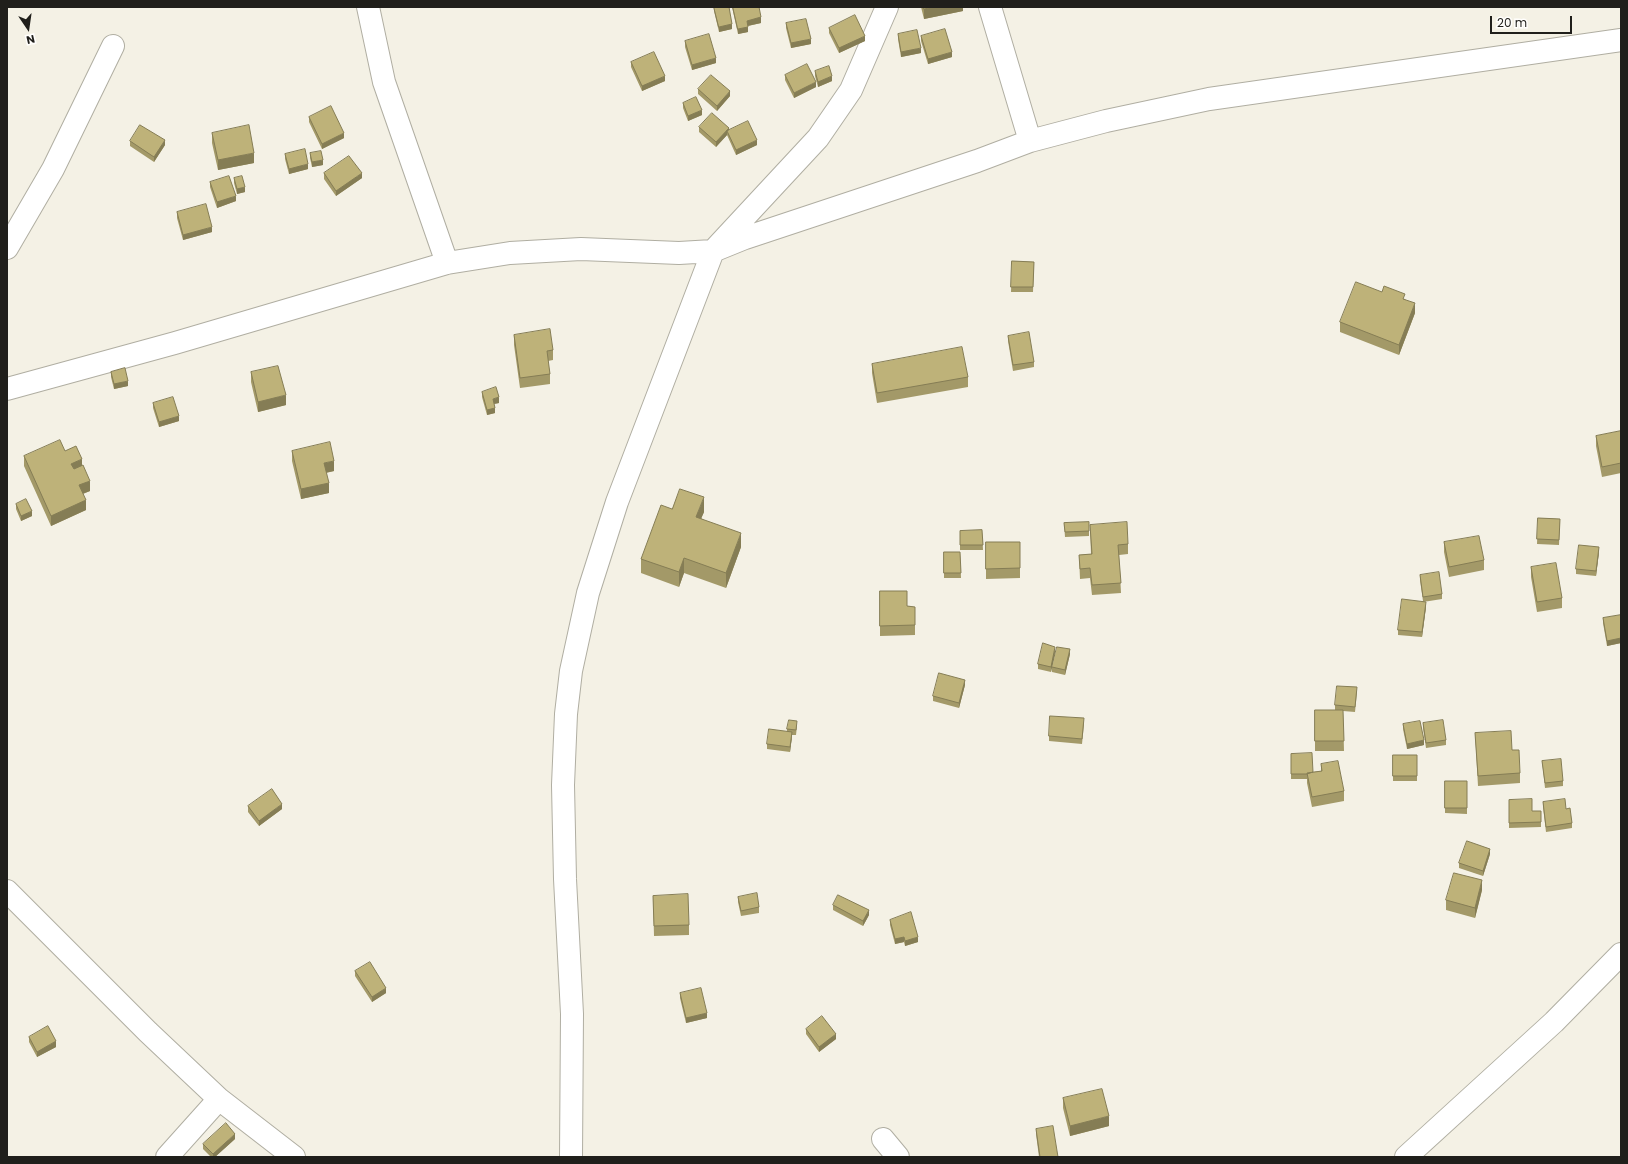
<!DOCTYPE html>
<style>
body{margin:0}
#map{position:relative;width:1628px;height:1164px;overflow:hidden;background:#f4f1e5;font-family:Poppins,sans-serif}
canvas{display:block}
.frame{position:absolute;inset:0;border:8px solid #201f1b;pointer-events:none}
.north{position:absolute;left:8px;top:8px;width:40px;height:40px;-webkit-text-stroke:3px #fffefc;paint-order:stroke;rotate:167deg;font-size:11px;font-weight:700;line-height:16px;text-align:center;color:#201f1b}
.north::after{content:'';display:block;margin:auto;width:14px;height:18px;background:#201f1b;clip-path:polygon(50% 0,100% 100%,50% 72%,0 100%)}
.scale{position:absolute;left:1490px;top:16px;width:82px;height:18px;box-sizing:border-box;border:2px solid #201f1b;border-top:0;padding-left:5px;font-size:12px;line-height:14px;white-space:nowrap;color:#201f1b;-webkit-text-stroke:3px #fffefc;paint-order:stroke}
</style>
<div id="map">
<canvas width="1628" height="1164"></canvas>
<div class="frame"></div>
<div class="north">N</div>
<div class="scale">20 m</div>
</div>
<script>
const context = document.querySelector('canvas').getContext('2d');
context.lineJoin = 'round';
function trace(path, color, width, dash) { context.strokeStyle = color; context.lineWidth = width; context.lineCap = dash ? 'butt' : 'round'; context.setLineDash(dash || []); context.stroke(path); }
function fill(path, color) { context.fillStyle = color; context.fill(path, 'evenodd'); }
const minor = new Path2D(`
 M368 7 384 82 447 263
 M990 7 1030 141
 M7 248 53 169 113 46
 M7 389 175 343 447 263 510 253 581 249 679 253 713 251 745 238 977 161 1030 141 1106 121 1209 99 1621 40
 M7 891 148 1032 219 1099 294 1157
 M883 1139 898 1157
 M167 1157 219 1099
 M571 1157 572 1014 565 879 563 785 566 714 571 671 588 593 617 502 713 251 818 138 851 90 887 7
 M1406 1157 1554 1022 1621 954`);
const wall = new Path2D(`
 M714 7H729L732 29 719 32 714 11Z
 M732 7H759L761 23 748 26V32L738 34Z
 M921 7H963V11L924 19Z
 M786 23 811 44 791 48 786 28Z
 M829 28 865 41 839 53 829 33Z
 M898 34 921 53 901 57 898 39Z
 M921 36 952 57 928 64 921 41Z
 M685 41 716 63 692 70 685 47Z
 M631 62 665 81 642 91 631 67Z
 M815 71 832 81 818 87 815 76Z
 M785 75 816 87 794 98 785 80Z
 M698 89 730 96 717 111 698 94Z
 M683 103 702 115 688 121 683 108Z
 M309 117 344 138 322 149 309 122Z
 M699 127 729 130 757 145 736 155 727 135 716 147 699 132Z
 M212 133 254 163 218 170 212 143Z
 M130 141 165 145 154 162 130 146Z
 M310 153 323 165 312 167 310 158Z
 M285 154 308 169 289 174 285 159Z
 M324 173 362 178 336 196 324 179Z
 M234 178 245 192 237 194 234 183Z
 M210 182 236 201 217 208 210 187Z
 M177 212 212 232 183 240 177 218Z
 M1012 261 1034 262 1033 292H1011Z
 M1382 292 1405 299 1415 313 1399 355 1340 332V322Z
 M514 335 553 350V360L548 361 550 374V384L520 388 514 345Z
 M1008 336 1034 362V367L1013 371 1008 341Z
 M872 364 968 377V387L877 403 872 373Z
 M111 372 128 386 114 389 111 377Z
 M251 372 286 405 258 412 251 382Z
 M482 392 499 403 494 404 495 413 487 415 482 397Z
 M153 403 179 421 159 427 153 408Z
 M1621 431V473L1602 477 1596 446V436Z
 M65 451 82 465 90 491 83 494 86 510 51 526 24 466V456Z
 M292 451 334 471 326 473 329 493 301 499 292 461Z
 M16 504 32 516 21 521 16 509Z
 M672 509 704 512 701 518 741 547 726 588 684 573 679 587 641 573V559Z
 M1538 518 1560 519 1559 545 1537 544Z
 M1089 522V536L1065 537 1064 523Z
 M1090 525 1128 544V554L1119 555 1121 593 1092 595 1090 578 1080 579 1079 555 1091 554Z
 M982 530 983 550H960V531Z
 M986 542H1020V578L986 579Z
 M1444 542 1484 560V570L1449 577 1444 552Z
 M944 552H960L961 578H944Z
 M1599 552 1596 576 1576 574V569Z
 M1531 567 1562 598V608L1537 612 1531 577Z
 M1420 575 1442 594V599L1423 602 1426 607 1422 637 1398 635V630L1423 601 1420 580Z
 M880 591 907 606 915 607V635L880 636Z
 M1621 615V643L1607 646 1603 623V618Z
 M1055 652 1051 672 1038 669V664Z
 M1070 654 1065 675 1052 672V667Z
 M965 685 959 708 933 701V696Z
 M1357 692 1355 712 1343 711 1344 751H1315V710H1335V705Z
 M1423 723 1446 740V745L1426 748 1423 728Z
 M1084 724 1082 744 1049 741V736Z
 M1403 724 1424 745 1407 749 1403 729Z
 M797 726 796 735H792L790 752 767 749V744L787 731V729Z
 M1475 733 1512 750 1520 773V783L1478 786Z
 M1291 754 1313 772 1321 771V764L1344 791V801L1312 807 1307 783V779H1291Z
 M1393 755H1417V781H1393Z
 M1542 761 1563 781V786L1545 788Z
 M1445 781H1467V814L1445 813Z
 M1509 800 1532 811H1541V827L1509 828Z
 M1543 802 1566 809 1572 823V828L1546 832 1543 807Z
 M248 806 282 809 259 826 248 812Z
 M1490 854 1483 876 1459 868V863Z
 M1482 890 1475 918 1446 910V900Z
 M653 896 689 925V935L654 936Z
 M738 897 759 907V913L741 916 738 902Z
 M833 905 869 915 863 926 833 910Z
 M890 920 918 942 905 946 904 942 895 944 890 925Z
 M355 971 386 993 372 1002 355 976Z
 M680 993 707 1018 686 1023 680 998Z
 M806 1029 836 1039 819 1052 806 1034Z
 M29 1037 56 1047 37 1057 29 1042Z
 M1063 1098 1109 1126 1070 1136 1063 1108Z
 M1036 1129 1058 1157H1039L1036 1134Z
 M235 1139 215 1157H211L203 1149V1144Z`);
const shadedWall = new Path2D(`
 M934 7H963V11L924 19V9Z
 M761 17V23L747 26V21Z
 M732 24V29L719 32V27Z
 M748 27V32L738 34V29Z
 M865 36V41L839 53V48Z
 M811 39V44L791 48V43Z
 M921 48V53L901 57V52Z
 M952 52V57L928 64V59Z
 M716 58V63L692 70V65Z
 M665 76V81L642 91V86Z
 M832 76V81L818 87V82Z
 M816 82V87L794 98V93Z
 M730 91V96L717 111V106Z
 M702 110V115L688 121V116Z
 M729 128V133L727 131V135L716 147V142Z
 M344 133V138L322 149V144Z
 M165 140V145L154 162V157Z
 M757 140V145L736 155V150Z
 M254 153V163L218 170V160Z
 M323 160V165L312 167V162Z
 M308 164V169L289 174V169Z
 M362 173V178L336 196V191Z
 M245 187V192L237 194V189Z
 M236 196V201L217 208V202Z
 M212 227V232L183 240V235Z
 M1415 303V313L1399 355V345Z
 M128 381V386L114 389V384Z
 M286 395V405L258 412V402Z
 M499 397V403L493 404V399Z
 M495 408V413L487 415V410Z
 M179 416V421L159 427V422Z
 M82 459V469L71 474V464Z
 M334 461V471L324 473V463Z
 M90 481V491L79 495V485Z
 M329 483V493L301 499V489Z
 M704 497V512L696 531V517Z
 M86 500V510L51 526V516Z
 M32 511V516L21 521V516Z
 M741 533V547L726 588V573Z
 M1599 547V552L1596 576V571Z
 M684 558V573L679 587V572Z
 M1426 602V607L1422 637V632Z
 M1621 638V643L1607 646V641Z
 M1055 647V652L1051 672V667Z
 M1070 649V654L1065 675V670Z
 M965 680V685L959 708V703Z
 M792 732V737L790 752V747Z
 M1424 740V745L1407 749V744Z
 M282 804V809L259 826V821Z
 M1490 849V854L1483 876V871Z
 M1482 880V890L1475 918V908Z
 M869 910V915L863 926V921Z
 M904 937V942L895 944V939Z
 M918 937V942L905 946V941Z
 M386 988V993L372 1002V997Z
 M707 1013V1018L686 1023V1018Z
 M836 1034V1039L819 1052V1047Z
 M56 1041V1047L37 1057V1052Z
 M1109 1116V1126L1070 1136V1126Z
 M235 1134V1139L215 1157H213V1154Z`);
const building = new Path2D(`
 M714 7H729L732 24 719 27Z
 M733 7H759L761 17 747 21 748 27 738 29Z
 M923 7H934L924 9Z
 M855 15 865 36 839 48 829 28Z
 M806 19 811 39 791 43 786 23Z
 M945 29 952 52 928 59 921 36Z
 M917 30 921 48 901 52 898 34Z
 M709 34 716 58 692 65 685 41Z
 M654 52 665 76 642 86 631 62Z
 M807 64 816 82 794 93 785 75Z
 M829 66 832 76 818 82 815 71Z
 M711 75 730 91 717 106 698 89Z
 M696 97 702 110 688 116 683 103Z
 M331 106 344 133 322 144 309 117Z
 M712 113 729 128 716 142 699 127Z
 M748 121 757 140 736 150 727 131Z
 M140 125 165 140 154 157 130 141Z
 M249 125 254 153 218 160 212 133Z
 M305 149 308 164 289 169 285 154Z
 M321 151 323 160 312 162 310 153Z
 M349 156 362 173 336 191 324 173Z
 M229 176 236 196 217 202 210 182Z
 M242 176 245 187 237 189 234 178Z
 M206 204 212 227 183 235 177 212Z
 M1012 261 1034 262 1033 287H1011Z
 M1356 282 1382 292 1384 286 1405 294 1403 299 1415 303 1399 345 1340 322Z
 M550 329 553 350 547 351 550 374 520 378 514 335Z
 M1029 332 1034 362 1013 365 1008 336Z
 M962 347 968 377 877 393 872 364Z
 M278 366 286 395 258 402 251 372Z
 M125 368 128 381 114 384 111 372Z
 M496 387 499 397 493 399 495 408 487 410 482 392Z
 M173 397 179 416 159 422 153 403Z
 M1621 431V463L1602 467 1596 436Z
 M60 440 65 451 76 446 82 459 71 464 74 469 83 465 90 481 79 485 86 500 51 516 24 456Z
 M330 442 334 461 324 463 329 483 301 489 292 451Z
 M680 489 704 497 696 517 741 533 726 573 684 558 679 572 641 559 661 505 672 509Z
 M26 499 32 511 21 516 16 504Z
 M1538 518 1560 519 1559 540 1537 539Z
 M1089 522V531L1065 532 1064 523Z
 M1127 522 1128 544 1118 545 1121 583 1092 585 1090 568 1080 569 1079 555 1092 554 1090 525Z
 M982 530 983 545H960V531Z
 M1479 536 1484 560 1449 567 1444 542Z
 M986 542H1020V568L986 569Z
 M1579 545 1599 547 1596 571 1576 569Z
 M944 552H960L961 573H944Z
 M1556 563 1562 598 1537 602 1531 567Z
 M1439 572 1442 594 1423 597 1420 575Z
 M880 591H907V606L915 607V625L880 626Z
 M1402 599 1426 602 1422 632 1398 630Z
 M1621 615V638L1607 641 1603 618Z
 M1043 643 1055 647 1051 667 1038 664Z
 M1057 647 1070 649 1065 670 1052 667Z
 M939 673 965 680 959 703 933 696Z
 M1337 686 1357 687 1355 707 1335 705Z
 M1315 710H1343L1344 741H1315Z
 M1050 716 1084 718 1082 739 1049 736Z
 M789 720 797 721 796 730 787 729Z
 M1443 720 1446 740 1426 743 1423 723Z
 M1420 721 1424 740 1407 744 1403 724Z
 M769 729 792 732 790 747 767 744Z
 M1511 731 1512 750H1519L1520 773 1478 776 1475 733Z
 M1312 753 1313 772 1307 774H1291V754Z
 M1393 755H1417V776H1393Z
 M1561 759 1563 781 1545 783 1542 761Z
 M1338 761 1344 791 1312 797 1307 773 1322 771 1321 764Z
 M1445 781H1467V808H1445Z
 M272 789 282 804 259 821 248 806Z
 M1532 799V811H1541V822L1509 823V800Z
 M1565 799 1566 809 1570 808 1572 823 1546 827 1543 802Z
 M1467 841 1490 849 1483 871 1459 863Z
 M1454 873 1482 880 1475 908 1446 900Z
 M757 893 759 907 741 911 738 897Z
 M688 894 689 925 654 926 653 896Z
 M838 895 869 910 863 921 833 905Z
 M911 912 918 937 905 941 904 937 895 939 890 920Z
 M370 962 386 988 372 997 355 971Z
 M701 988 707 1013 686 1018 680 993Z
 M822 1016 836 1034 819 1047 806 1029Z
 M48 1026 56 1041 37 1052 29 1037Z
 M1102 1089 1109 1116 1070 1126 1063 1098Z
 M226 1123 235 1134 213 1154 203 1144Z
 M1053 1126 1058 1157H1040L1036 1129Z`);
trace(minor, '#b0aea2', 24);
trace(minor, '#fff', 22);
fill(wall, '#a39968');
fill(shadedWall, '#857d55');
fill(building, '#beb279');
trace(building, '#857d55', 1);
</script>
